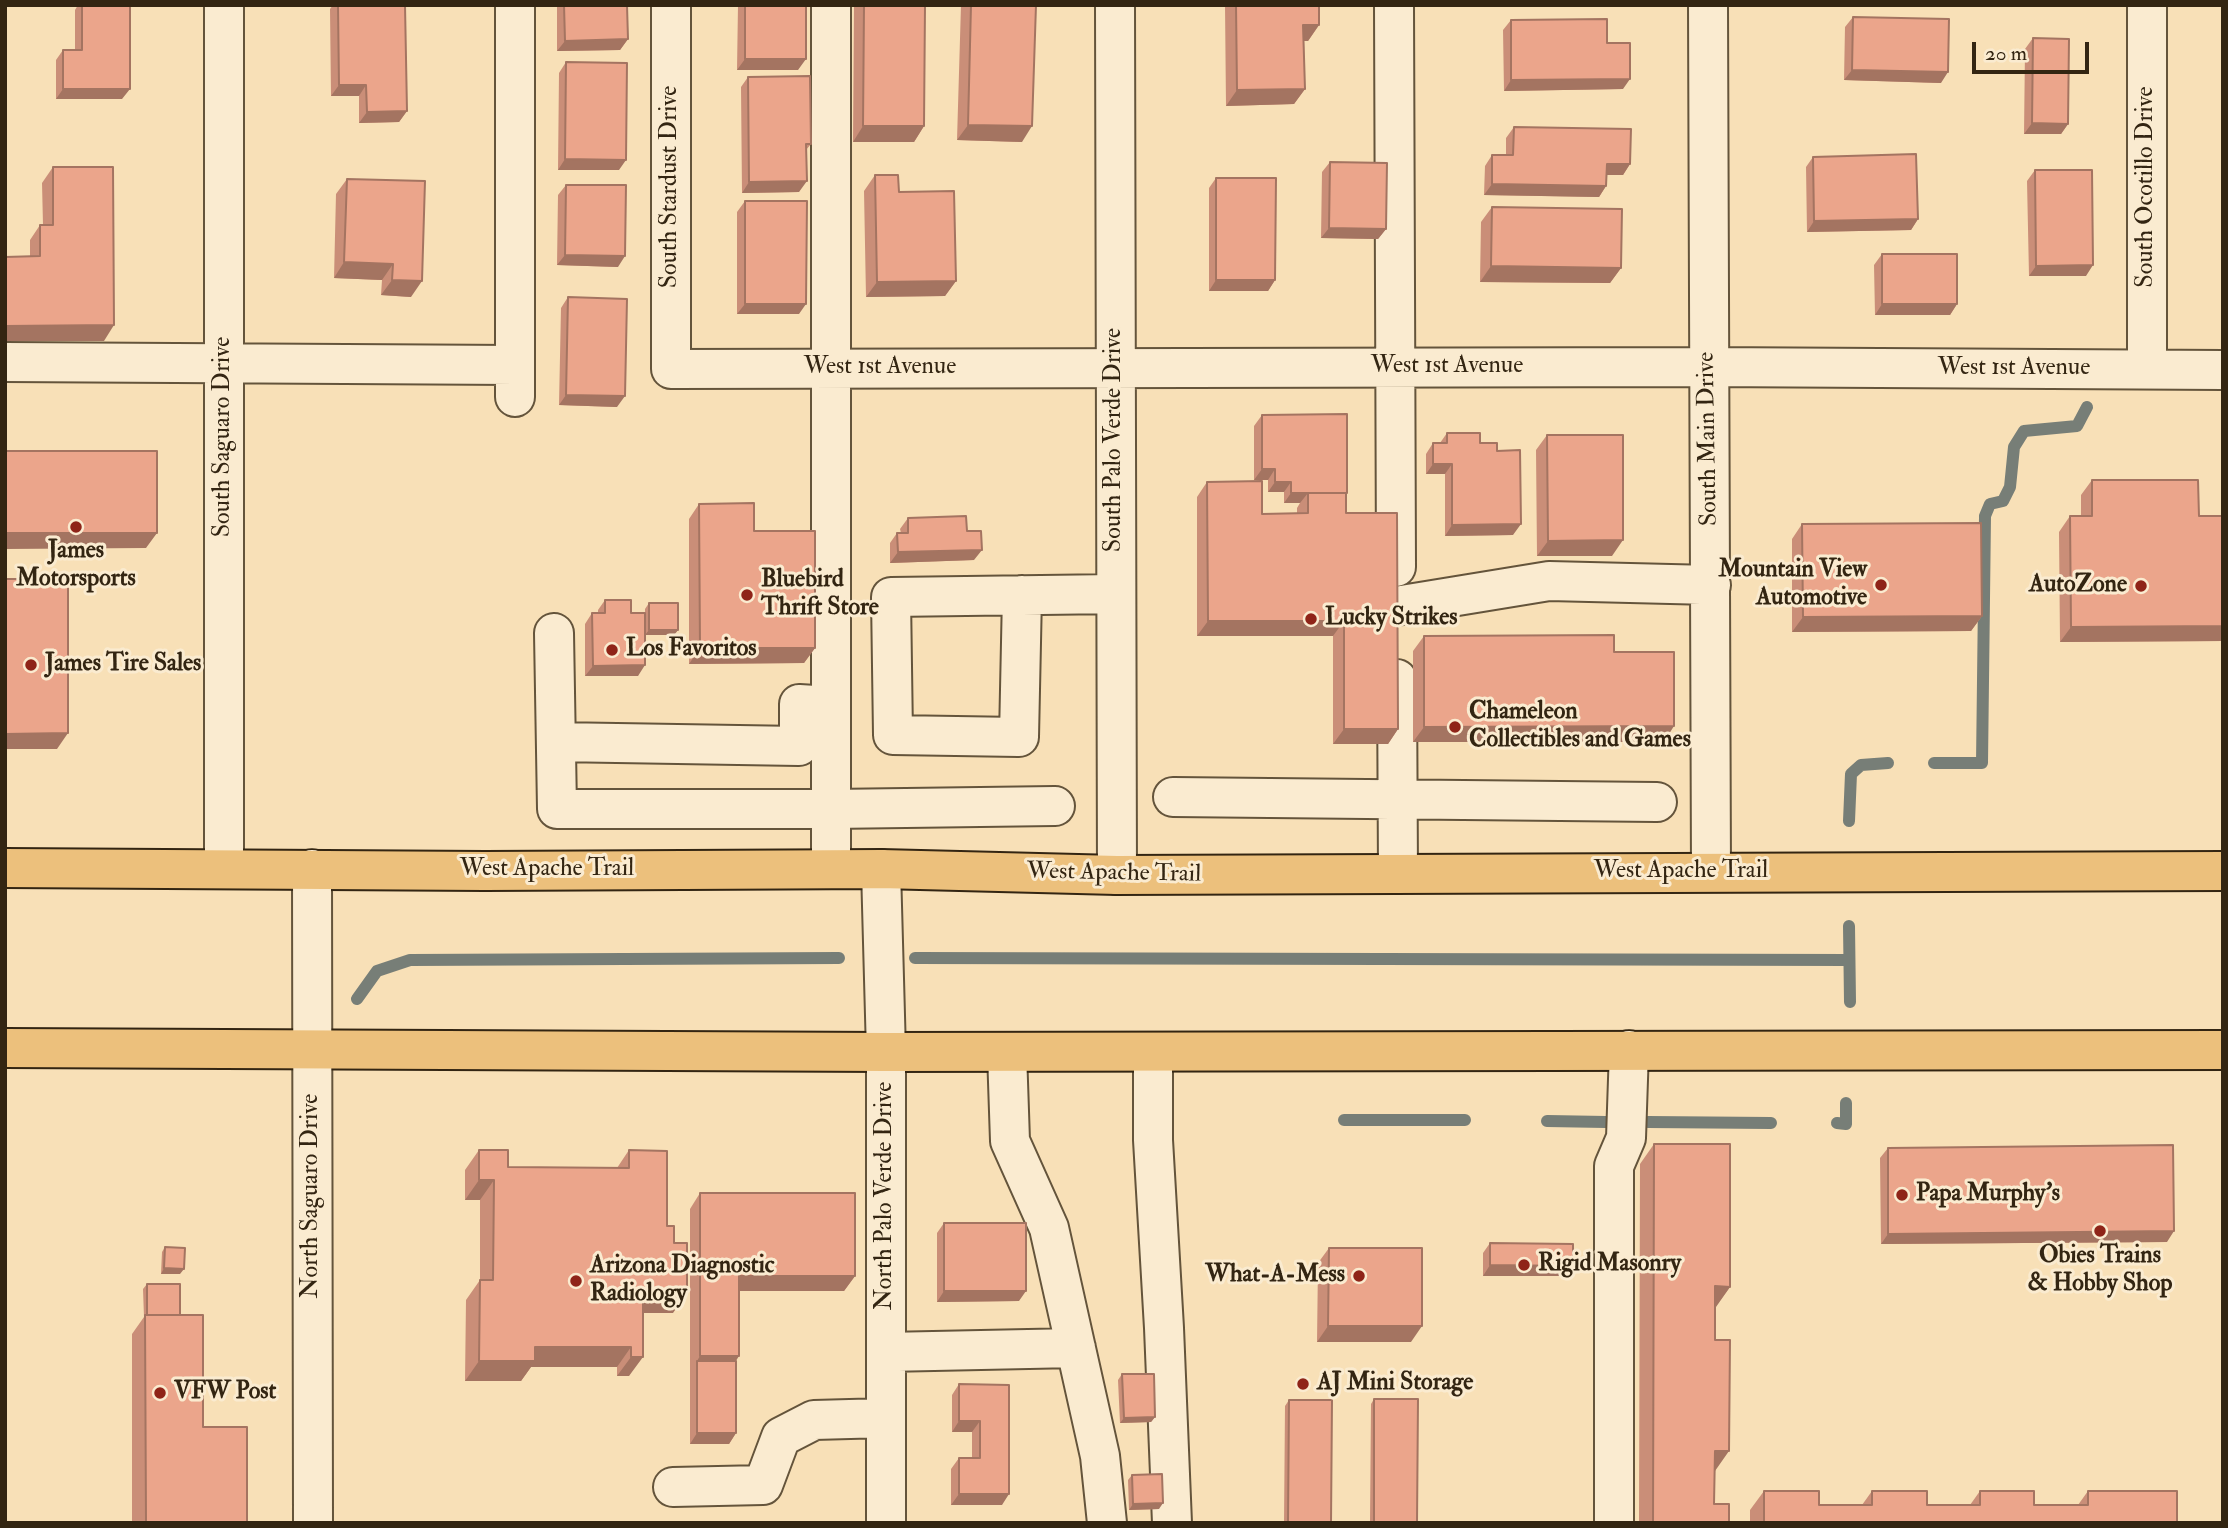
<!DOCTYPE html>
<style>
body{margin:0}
#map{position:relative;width:2228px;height:1528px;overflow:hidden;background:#f8e0b7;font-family:"IM FELL Double Pica",serif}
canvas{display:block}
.frame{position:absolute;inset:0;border:7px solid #332512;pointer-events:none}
.scale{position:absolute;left:1972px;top:42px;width:117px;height:32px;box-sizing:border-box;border:4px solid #332512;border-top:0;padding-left:9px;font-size:21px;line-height:24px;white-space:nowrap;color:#332512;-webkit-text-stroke:5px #faebd0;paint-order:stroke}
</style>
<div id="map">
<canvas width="2228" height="1528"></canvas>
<div class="frame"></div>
<div class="scale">20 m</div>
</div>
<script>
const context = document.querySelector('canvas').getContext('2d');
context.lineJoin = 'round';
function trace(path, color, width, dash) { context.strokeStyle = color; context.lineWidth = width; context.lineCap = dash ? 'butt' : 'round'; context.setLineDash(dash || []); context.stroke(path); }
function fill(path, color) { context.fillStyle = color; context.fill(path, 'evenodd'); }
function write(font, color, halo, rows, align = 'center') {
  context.font = font + ' "IM FELL Double Pica",serif'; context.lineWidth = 6; context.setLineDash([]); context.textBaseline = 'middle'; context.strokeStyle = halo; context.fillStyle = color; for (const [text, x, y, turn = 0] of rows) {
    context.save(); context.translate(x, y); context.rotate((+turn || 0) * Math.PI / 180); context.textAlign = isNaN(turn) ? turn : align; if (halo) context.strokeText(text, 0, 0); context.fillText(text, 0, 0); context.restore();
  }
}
const stream = new Path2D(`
 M1934 763H1982L1985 516 1990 504 2003 501 2010 487 2014 447 2024 431 2077 426 2087 407
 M1849 821 1851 774 1861 765 1888 763
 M1849 926 1850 1002
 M915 958 1849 960
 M357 999 377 971 410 960 839 958
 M1344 1120H1465
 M1547 1121 1606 1122
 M1648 1122 1771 1123
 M1837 1123 1846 1124V1103`);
const minor = new Path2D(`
 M224 5V868
 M671 5V369L1708 367 2223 370
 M831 5V869
 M1115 5 1117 875
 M1394 5 1396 567
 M1708 5 1711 872
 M5 362 515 365
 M2147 369V5
 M515 397V5
 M1022 595 1019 737 893 735 891 597 1116 594
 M1396 606 1549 581 1711 585
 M554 633 557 809H831L1055 806
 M1397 679 1398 874
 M556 742 799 746V704L831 706
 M1173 797 1657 802
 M312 869 313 1523
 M881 869 886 1052V1523
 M1007 1052 1010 1141 1049 1228 1100 1456 1107 1523
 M1153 1052V1140L1164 1328 1172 1523
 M886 1352 1076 1348
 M673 1487 763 1485 781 1437 814 1420 886 1418
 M1614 1523V1166L1626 1138 1629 1050`);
const major = new Path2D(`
 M5 868 485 871 881 869 1117 875 2223 871
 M5 1048 886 1052 2223 1050`);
const wall = new Path2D(`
 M78 5H130L122 99H56V60L63 50H75V10Z
 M333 5H405L407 111 399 122 359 123V96H331L330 9Z
 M557 5H627L628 39 620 50 557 51Z
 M738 5H806L798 70H737Z
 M854 5H925L924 126 914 142H853Z
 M961 5H1036L1022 142 957 140Z
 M1225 5H1319V25L1308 41H1304L1305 89 1294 104 1226 106Z
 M1853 17 1941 83 1844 80 1845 27Z
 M1511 20 1607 43 1623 89 1504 91 1503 30Z
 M2033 38 2068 124 2061 134H2024L2025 49Z
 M566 62 619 170H558L559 73Z
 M748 77 811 144 806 150 799 192 742 193 741 87Z
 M1514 127 1630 164 1623 175H1607L1606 186 1599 197 1484 195 1485 166 1492 155H1506V138Z
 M1813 157 1918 219 1911 230 1807 232 1806 167Z
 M1330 162 1386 229 1378 239 1321 238 1322 172Z
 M53 167 104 341 30 257V240L40 225H43L42 183Z
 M2035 170 2086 276H2029L2027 181Z
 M875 175 899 192 956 281 945 296 866 297 864 191Z
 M1216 178 1275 280 1268 291H1209V188Z
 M347 179 411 297 381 295 382 280 334 278 336 194Z
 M566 185 618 267 557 265 558 195Z
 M745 201 799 314H737V212Z
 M1492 207 1621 268 1610 283 1480 282 1481 222Z
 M1882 254 1957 304 1950 315H1875L1874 265Z
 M568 297 617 407 559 405 561 308Z
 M1262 415 1347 493 1346 495V513L1398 729 1388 744H1333V636H1197V497L1207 482 1262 514 1297 513V508L1300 503H1284V492H1268V480H1254V426Z
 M1447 433 1480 443 1497 451 1513 535 1445 536V474H1426V454L1433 443H1440Z
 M1547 435 1612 556H1537L1536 450Z
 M2092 480 2199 516H2223V641L2060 642 2059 532 2070 516H2081V495Z
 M699 504 754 531 815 648 804 663 689 664V519Z
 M908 518 967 531 974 560 890 563V543L897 533H901L900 529Z
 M1802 524 1982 616 1971 631 1792 632V539Z
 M605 600 631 613H645V609L649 603 678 630 674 635H645L638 676H585V624L592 613H598V610Z
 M1424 636 1614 652 1664 742H1413V651Z
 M1654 1144 1730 1287 1715 1307 1714 1504 1729 1523H1639L1640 1164Z
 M1888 1148 2167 1242 1881 1244 1880 1158Z
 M479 1150 508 1167 617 1168 629 1150 667 1226 673 1313H643L629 1376H617V1367H531L521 1381H465L466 1300 480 1280V1200H465V1170Z
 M700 1193 855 1276 844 1291H739L736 1361V1433L729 1444H690V1209Z
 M944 1223 1019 1301 937 1302V1233Z
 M1490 1243 1573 1266 1565 1276H1483V1253Z
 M165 1247 180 1274H161L162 1252Z
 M1329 1248 1411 1342H1317L1318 1263Z
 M147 1284 180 1315 203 1427 247 1523H132V1334L144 1317 143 1289Z
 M1122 1374 1155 1417 1151 1422 1120 1423 1118 1380Z
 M959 1384 1009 1385 1002 1505H951V1469L959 1458H972V1432H952V1395Z
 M1374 1399 1417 1523H1370L1371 1404Z
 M1289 1400 1331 1523H1284L1285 1406Z
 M1132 1475 1159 1509 1129 1510 1128 1480Z
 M1764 1491 1819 1505H1862L1872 1491 1927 1505H1970L1980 1491 2034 1505H2078L2088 1491 2177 1523H1750V1510Z`);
const shadedWall = new Path2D(`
 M1303 25H1319L1308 41H1293Z
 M628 39 620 50 557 51 565 41Z
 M745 59H806L798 70H737Z
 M1852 70 1948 72 1941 83 1844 80Z
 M1630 79 1623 89 1504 91 1511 80Z
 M339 85H366L359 96H331Z
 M63 89H130L122 99H56Z
 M1305 89 1294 104 1226 106 1237 90Z
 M407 111 399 122 359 123 367 112Z
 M2032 123 2068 124 2061 134H2024Z
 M968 125 1032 126 1022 142 957 140Z
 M863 126H924L914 142H853Z
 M565 159 626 160 619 170H558Z
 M1607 164H1630L1623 175H1599Z
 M807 181 799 192 742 193 749 182Z
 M1492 184 1606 186 1599 197 1484 195Z
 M1918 219 1911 230 1807 232 1814 221Z
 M1329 228 1386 229 1378 239 1321 238Z
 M565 255 625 256 618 267 557 265Z
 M344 262 393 264 382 280 334 278Z
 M2093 265 2086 276H2029L2036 266Z
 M1491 266 1621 268 1610 283 1480 282Z
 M392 280 422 281 411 297 381 295Z
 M1216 280H1275L1268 291H1209Z
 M956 281 945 296 866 297 877 282Z
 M745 304H806L799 314H737Z
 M1882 304H1957L1950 315H1875Z
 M114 325 104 341H5V326Z
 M566 395 625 396 617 407 559 405Z
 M1433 464H1452L1445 474H1426Z
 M1262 469H1275L1268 480H1254Z
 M1275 482H1291L1284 492H1268Z
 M1291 493H1308L1300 503H1284Z
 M1521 524 1513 535 1445 536 1452 525Z
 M5 533H157L146 548 5 549Z
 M1623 540 1612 556H1537L1548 541Z
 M982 550 974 560 890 563 898 552Z
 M1982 616 1971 631 1792 632 1803 617Z
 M1208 621H1344L1333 636H1197Z
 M2223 626V641L2060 642 2071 627Z
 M649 630H678L674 635H645Z
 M700 648H815L804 663 689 664Z
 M645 665 638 676H585L593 666Z
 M1674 726 1664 742H1413L1424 727Z
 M1344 729H1398L1388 744H1333Z
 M68 733 57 749H5V734Z
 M479 1180H494L480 1200H465Z
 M2174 1231 2167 1242 1881 1244 1888 1234Z
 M1490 1265 1573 1266 1565 1276H1483Z
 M164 1268 184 1269 180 1274H161Z
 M739 1276H855L844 1291H729Z
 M1715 1286 1730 1287 1716 1307 1701 1306Z
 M944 1291H1026L1019 1301 937 1302Z
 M643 1293H687L673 1313H629Z
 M1328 1326H1422L1411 1342H1317Z
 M535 1347H631L617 1367H531L521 1381H465L479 1361Z
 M700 1356H739L729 1372 697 1361Z
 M631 1357H643L629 1376H617Z
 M1155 1417 1151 1422 1120 1423 1124 1418Z
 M959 1421H980L972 1432H952Z
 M697 1433H736L729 1444H690Z
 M1715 1451H1729L1715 1471H1701Z
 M959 1494H1009L1002 1505H951Z
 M1163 1503 1159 1509 1129 1510 1133 1504Z`);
const building = new Path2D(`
 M82 5H130V89H63V50H82Z
 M338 5H405L407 111 367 112 366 85H339Z
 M564 5H627L628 39 565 41Z
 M745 5H806V59H745Z
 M864 5H925L924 126H863Z
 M971 5H1036L1032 126 968 125Z
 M1236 5H1319V25H1303L1305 89 1237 90Z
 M1853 17 1949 19 1948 72 1852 70Z
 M1607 19V43H1630V79L1511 80V20Z
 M2033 38 2069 39 2068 124 2032 123Z
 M566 62 627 63 626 160 565 159Z
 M810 76 811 144H806L807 181 749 182 748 77Z
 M1514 127 1631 129 1630 164H1607L1606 186 1492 184V155H1513Z
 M1916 154 1918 219 1814 221 1813 157Z
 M1330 162 1387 163 1386 229 1329 228Z
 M53 167H113L114 325 5 326V257L40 256V225H53Z
 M2035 170H2092L2093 265 2036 266Z
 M875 175H898L899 192 954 191 956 281 877 282Z
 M1216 178H1276L1275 280H1216Z
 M347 179 425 181 422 281 392 280 393 264 344 262Z
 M566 185H626L625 256 565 255Z
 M745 201H807L806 304H745Z
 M1492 207 1622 209 1621 268 1491 266Z
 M1882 254H1957V304H1882Z
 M568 297 627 299 625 396 566 395Z
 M1347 414V493H1291V482H1275V469H1262V415Z
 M1447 433H1480V443H1497V451L1520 450 1521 524 1452 525V464H1433V443H1447Z
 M1547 435H1623V540L1548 541Z
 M5 451H157V533H5Z
 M2092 480H2198L2199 516H2223V626L2071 627 2070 516H2092Z
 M1262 481V514L1308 513V493H1346V513H1397L1398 729H1344V621H1208L1207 482Z
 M754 503V531H815V648H700L699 504Z
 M966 516 967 531H981L982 550 898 552 897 533H908V518Z
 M1981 523 1982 616 1803 617 1802 524Z
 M5 579H68V733L5 734Z
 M605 600H631V613H645V665L593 666 592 613H605Z
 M649 603H678V630H649Z
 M1614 635V652H1674V726L1424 727V636Z
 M1654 1144H1730V1287L1715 1286V1340H1730L1729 1451H1715L1714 1504H1729V1523H1653Z
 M2173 1145 2174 1231 1888 1234V1148Z
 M479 1150H508V1167L629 1168V1150L667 1151V1226H674V1243H687V1293H643V1357H631V1347H535V1361H479L480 1280H493L494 1180H479Z
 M700 1193H855V1276H739V1356H700Z
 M944 1223H1026V1291H944Z
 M1490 1243 1573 1244V1266L1490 1265Z
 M165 1247 185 1248 184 1269 164 1268Z
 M1329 1248H1422V1326H1328Z
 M147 1284H180V1315H147Z
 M145 1315H203V1427H247V1523H146Z
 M697 1361H736V1433H697Z
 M1122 1374H1154L1155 1417 1124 1418Z
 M959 1384 1009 1385V1494H959V1458H980V1421H959Z
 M1374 1399H1418L1417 1523H1374Z
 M1289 1400H1332L1331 1523H1288Z
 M1162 1474 1163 1503 1133 1504 1132 1475Z
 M1764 1491H1819V1505H1872V1491H1927V1505H1980V1491H2034V1505H2088V1491H2177V1523H1764Z`);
const markers = [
 [76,527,7,"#8f2418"],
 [1881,585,7,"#8f2418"],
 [2141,586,7,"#8f2418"],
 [747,595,7,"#8f2418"],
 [1311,619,7,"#8f2418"],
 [612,650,7,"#8f2418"],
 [31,665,7,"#8f2418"],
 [1455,727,7,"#8f2418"],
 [1902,1195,7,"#8f2418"],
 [2100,1231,7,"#8f2418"],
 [1524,1265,7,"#8f2418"],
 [1359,1276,7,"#8f2418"],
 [576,1281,7,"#8f2418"],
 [1303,1384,7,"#8f2418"],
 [160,1393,7,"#8f2418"]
];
const streetNames = [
 ["South Stardust Drive",671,187,-90],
 ["South Ocotillo Drive",2147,187,-90],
 ["West 1st Avenue",1447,367],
 ["West 1st Avenue",880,368],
 ["West 1st Avenue",2014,369],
 ["South Saguaro Drive",224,437,-90],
 ["South Main Drive",1709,439,-91],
 ["South Palo Verde Drive",1115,440,-90],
 ["West Apache Trail",547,870],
 ["West Apache Trail",1681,872],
 ["West Apache Trail",1114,874,1],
 ["North Saguaro Drive",312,1196,-90],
 ["North Palo Verde Drive",886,1196,-90]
];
const poiNames = [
 ["James",76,552,"center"],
 ["Motorsports",76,580,"center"],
 ["Mountain View",1867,571,"right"],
 ["Automotive",1867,599,"right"],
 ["Bluebird",761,581],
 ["Thrift Store",761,609],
 ["AutoZone",2127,586,"right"],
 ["Lucky Strikes",1325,619],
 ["Los Favoritos",626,650],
 ["James Tire Sales",45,665],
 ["Chameleon",1469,713],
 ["Collectibles and Games",1469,741],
 ["Papa Murphy's",1916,1195],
 ["Obies Trains",2100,1257,"center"],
 ["& Hobby Shop",2100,1285,"center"],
 ["Rigid Masonry",1538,1265],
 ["Arizona Diagnostic",590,1267],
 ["Radiology",590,1295],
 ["What-A-Mess",1345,1276,"right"],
 ["AJ Mini Storage",1317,1384],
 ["VFW Post",174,1393]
];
trace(stream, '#777e77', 12);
trace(minor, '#64543b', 42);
trace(major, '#332512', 42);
trace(minor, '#faebd0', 38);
trace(major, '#ecc07c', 38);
fill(wall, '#ca8e78');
fill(shadedWall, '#a47461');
fill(building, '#eba58b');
trace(building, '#a47461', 2);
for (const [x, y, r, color] of markers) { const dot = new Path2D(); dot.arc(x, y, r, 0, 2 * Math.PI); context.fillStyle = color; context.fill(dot); trace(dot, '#faebd0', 2.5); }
write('24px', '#332512', '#faebd0', streetNames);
write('bold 24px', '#332512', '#faebd0', poiNames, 'left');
</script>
